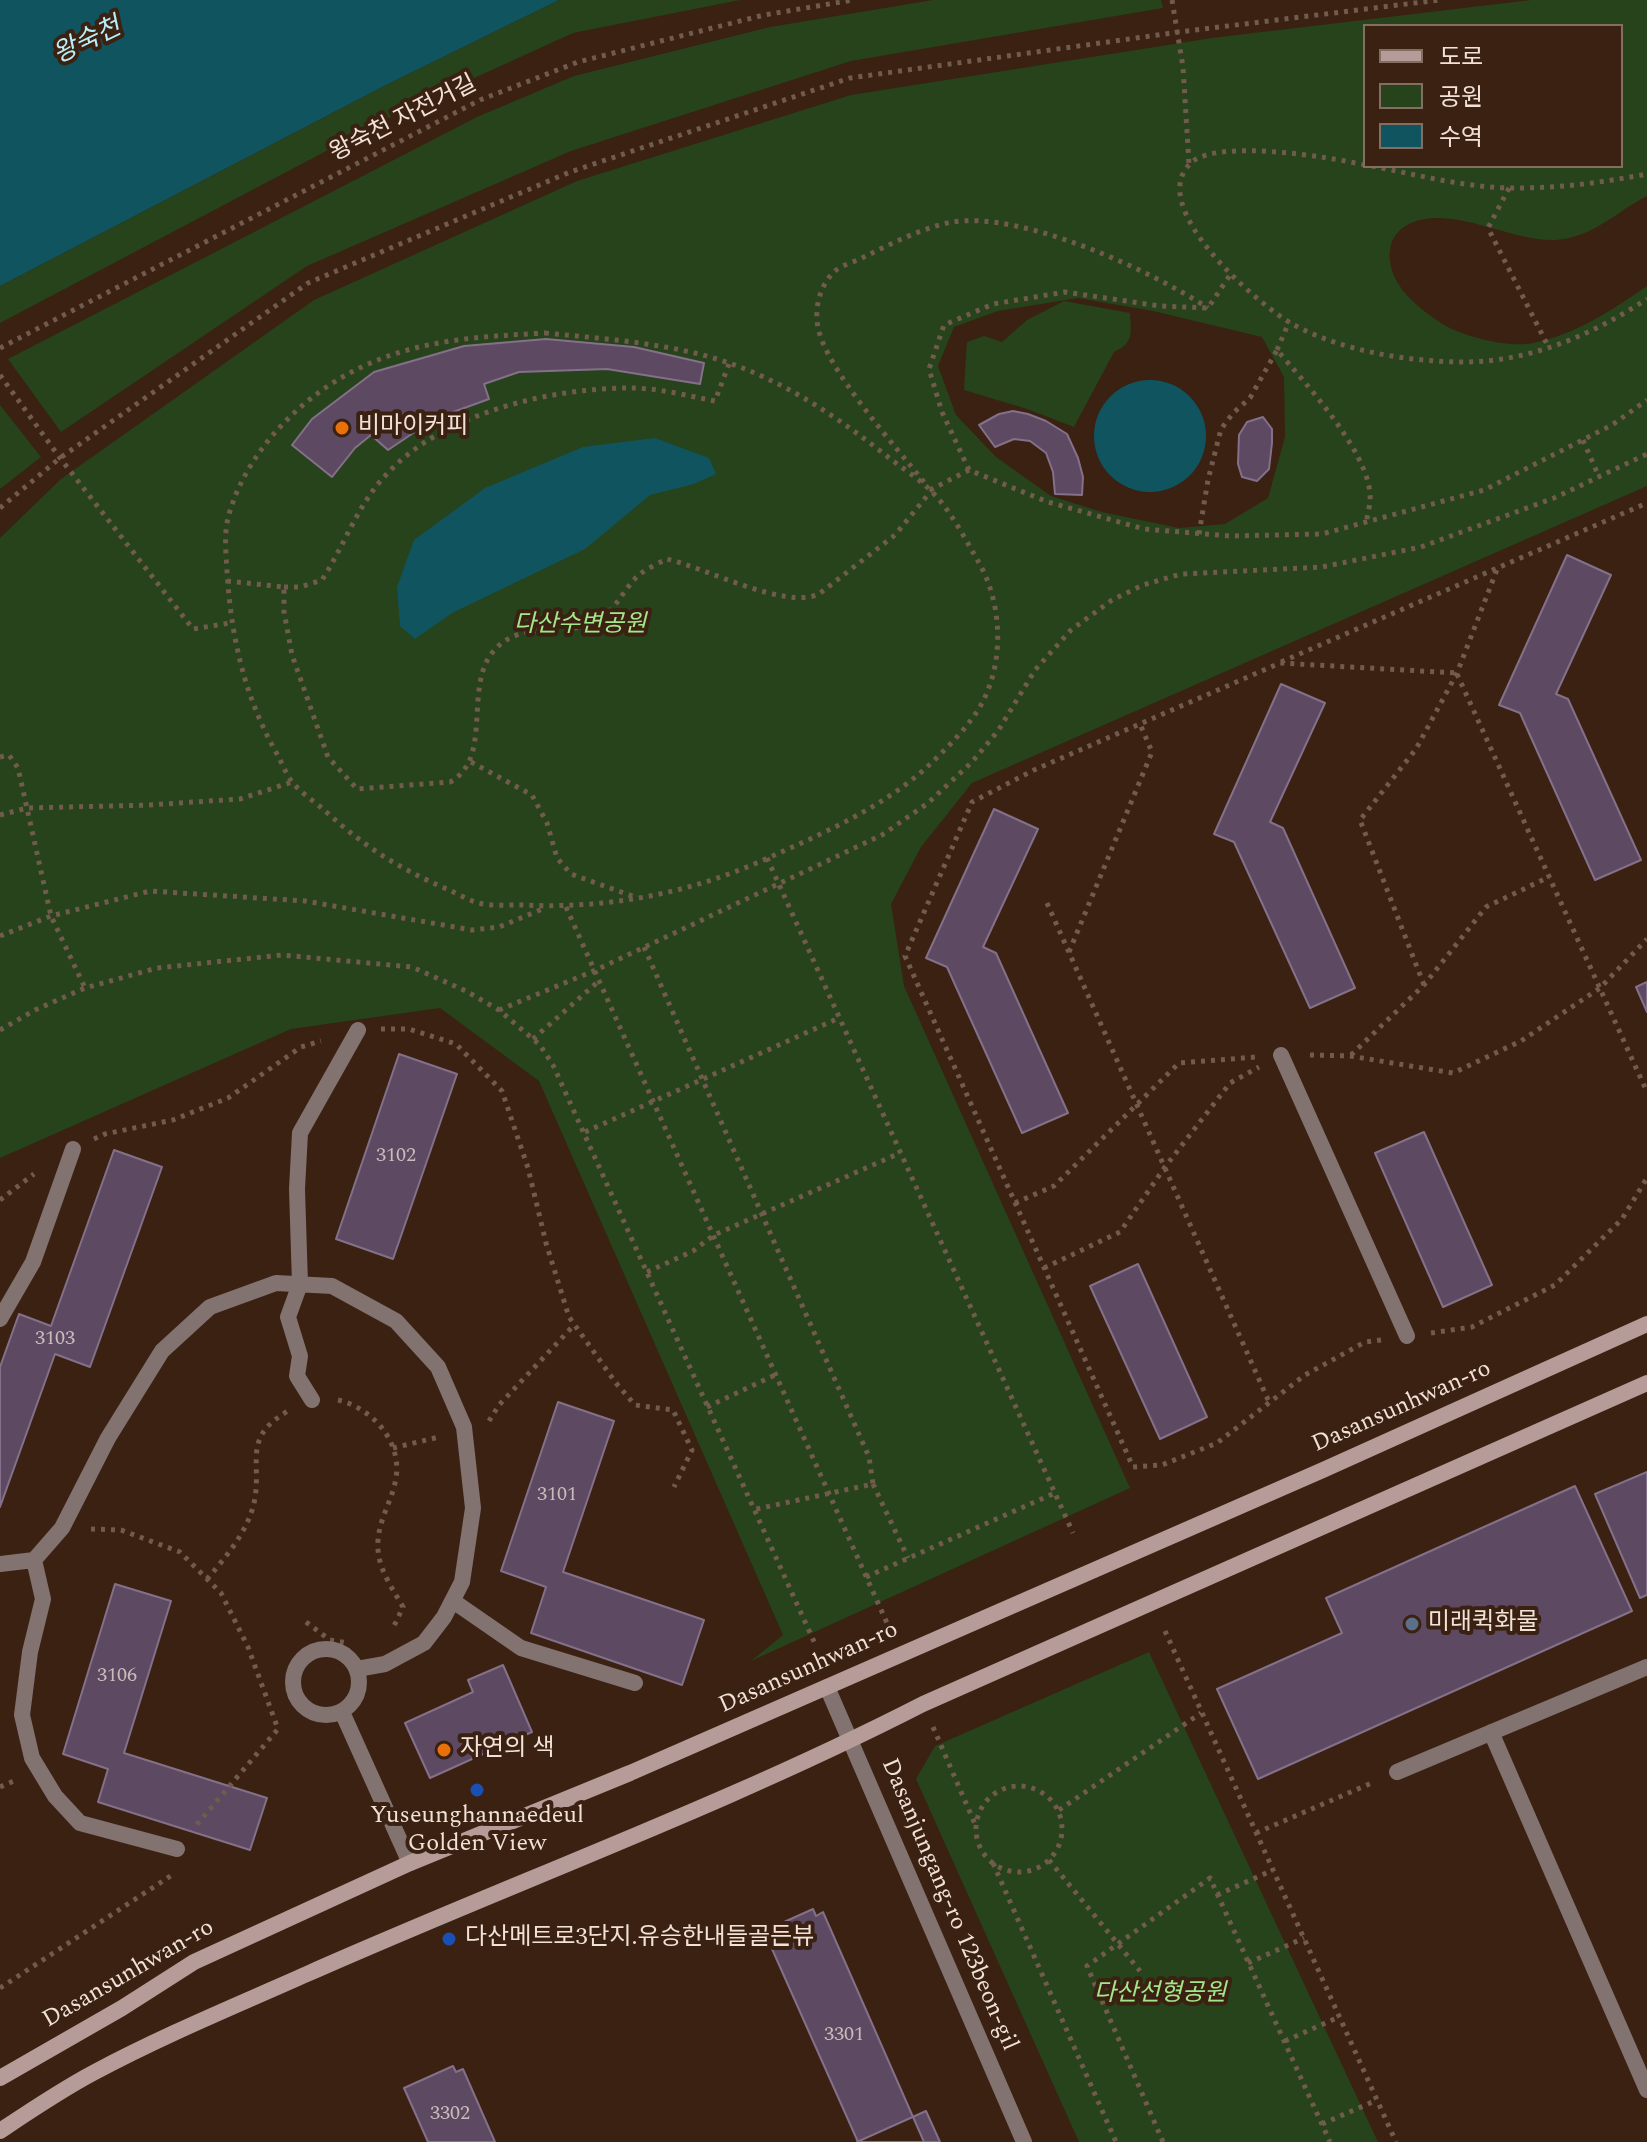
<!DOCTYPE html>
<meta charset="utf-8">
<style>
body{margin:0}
#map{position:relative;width:1647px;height:2142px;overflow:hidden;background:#3a2112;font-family:Spectral,"Noto Sans KR",serif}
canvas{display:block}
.legend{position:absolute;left:1363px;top:24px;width:260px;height:144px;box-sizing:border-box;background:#3a2112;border:2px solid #836e61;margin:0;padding:10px 14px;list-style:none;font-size:24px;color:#f1e1d7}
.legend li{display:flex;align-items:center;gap:16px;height:40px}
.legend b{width:40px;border:2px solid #836e61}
</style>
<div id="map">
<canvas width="1647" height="2142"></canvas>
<ul class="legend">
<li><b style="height:10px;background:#b59c98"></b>도로</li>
<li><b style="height:22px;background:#26431b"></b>공원</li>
<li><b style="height:22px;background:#10545f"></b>수역</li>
</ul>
</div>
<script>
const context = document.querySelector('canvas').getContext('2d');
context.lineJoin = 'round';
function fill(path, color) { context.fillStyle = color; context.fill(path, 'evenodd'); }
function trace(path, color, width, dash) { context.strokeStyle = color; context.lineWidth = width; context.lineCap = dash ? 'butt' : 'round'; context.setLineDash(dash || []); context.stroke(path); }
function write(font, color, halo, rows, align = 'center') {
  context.font = font + ' Spectral,"Noto Sans KR",serif'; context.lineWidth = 8; context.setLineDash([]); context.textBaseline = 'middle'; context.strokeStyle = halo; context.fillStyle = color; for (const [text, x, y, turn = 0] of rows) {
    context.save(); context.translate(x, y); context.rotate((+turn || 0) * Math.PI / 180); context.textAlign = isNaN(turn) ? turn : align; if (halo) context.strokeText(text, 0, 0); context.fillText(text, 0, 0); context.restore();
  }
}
const green = new Path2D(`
 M559 0H740L573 33 404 110 0 323V286L386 85Z
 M933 0H1161L1163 8 851 61 571 151 307 266 61 432 8 359 477 117 574 76 770 27Z
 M1531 0H1647V196C1616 212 1592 238 1555 240 1511 242 1453 205 1411 223 1385 234 1385 263 1399 285 1409 301 1429 315 1444 325 1465 337 1509 348 1533 343 1575 335 1612 310 1647 286V486L972 783 921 847 891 904 904 986 1130 1488 751 1661 783 1635 539 1081 440 1008 291 1029 0 1158V538L61 479 314 300 577 181 851 95 1212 38ZM1365 26H1621V166H1365ZM1078 298 1153 311 1262 337 1284 377 1285 437 1268 498 1225 524 1179 528 1102 512 1051 496 996 457 956 415 938 366 954 327 998 311Z
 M1064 301 1130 313C1131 333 1134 343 1114 352L1074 427 1027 409 964 390 967 342 984 336 1002 342 1027 320Z
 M0 405 41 457 0 489Z
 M1149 1652 1378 2142H1079L916 1779 935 1746Z`);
const water = new Path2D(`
 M0 0H559L386 85 0 286Z
 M1094 436a56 56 0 1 1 112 0a56 56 0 1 1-112 0Z
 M655 438 709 458 716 474 694 484 650 495 585 549 452 613 415 639 400 626 397 587 414 540 485 488 583 447Z`);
const building = new Path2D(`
 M546 339 634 347 704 363 700 384 607 369 519 372 484 384 489 399 434 419 388 450 371 435 355 448 332 477 292 445 312 419 374 372 464 346Z
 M1013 411 1028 414 1046 421 1067 434 1078 458 1083 477 1082 495 1055 494 1053 472 1046 453 1030 441 1014 439 995 447 979 425 999 414Z
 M1263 417 1272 429V443L1269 469 1257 481 1242 477 1238 464 1239 435 1247 422Z
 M1567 555 1611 575 1556 694 1568 699 1641 860 1595 880 1520 713 1499 705Z
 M1281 684 1325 703 1270 822 1283 828 1355 988 1310 1008 1234 842 1214 834Z
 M994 809 1038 829 983 947 996 953 1068 1113 1022 1133 947 967 926 958Z
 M1647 982V1012L1636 987Z
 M399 1054 457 1074 393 1259 336 1239Z
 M1424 1132 1492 1285 1443 1307 1375 1153Z
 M114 1150 162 1167 90 1367 55 1354 0 1507V1367L19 1314 51 1326Z
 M1138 1264 1207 1417 1160 1439 1090 1286Z
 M558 1402 614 1421 563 1572 704 1620 682 1685 531 1633 546 1587 501 1571Z
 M1647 1472V1595L1640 1598 1595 1494Z
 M1575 1486 1632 1611 1258 1779 1217 1689 1342 1633 1326 1598Z
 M115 1584 171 1601 124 1753 267 1798 250 1850 98 1802 108 1769 63 1754Z
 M503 1665 532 1732 430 1778 405 1723 473 1692 468 1680Z
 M813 1909 816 1916 823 1912 924 2142H858L764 1931Z
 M453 2066 456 2072 463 2069 495 2142H428L404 2088Z
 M926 2111 940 2142H857Z`);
const path = new Path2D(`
 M1172 0 1183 67 1189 164
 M1365 165C1330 157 1219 139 1192 162 1142 205 1259 306 1294 325 1343 351 1405 361 1460 362 1528 363 1592 335 1647 299
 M1372 166C1417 175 1473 189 1518 188 1562 188 1605 182 1647 174
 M1509 188 1488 228 1549 348
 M545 333C597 338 651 342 703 355 774 374 831 412 888 457 902 468 918 478 930 490 950 509 964 537 978 561 1002 602 1005 660 982 703 969 727 946 749 926 768 879 810 817 836 759 862 683 895 604 909 521 905 507 905 491 906 478 903 468 900 458 894 449 890 398 868 366 848 324 810 314 801 301 793 292 782 286 774 282 763 277 754 244 696 231 636 227 571 226 554 224 534 228 518 243 460 289 409 339 379 405 340 471 337 545 333Z
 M0 348 480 100 578 62 764 15 853 0
 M1277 350 1289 322
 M0 375 60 458 193 629 230 623
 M1583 440 1599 477
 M969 470 942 412 929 369 944 325 993 304 1065 292 1160 306 1208 308 1230 275
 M924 482C896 447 825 368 818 327 814 309 820 284 835 271 842 265 854 262 862 258 891 244 921 228 952 222 1022 211 1150 270 1208 308
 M930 490 969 470 1048 502 1144 529 1230 536 1322 534 1484 490 1612 425 1647 400
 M0 508 60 458 308 283 570 172 850 78 1179 32 1439 0
 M1199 534 1208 480 1221 429 1233 413 1250 398 1277 350C1306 384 1367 450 1370 494 1371 504 1367 515 1366 525
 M227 581 284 587V612L292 655 328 757 357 789 450 782C493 759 464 689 492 653 517 621 555 635 589 625 613 618 622 589 640 574 648 568 659 563 667 559 706 568 785 610 819 594L895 535 931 491
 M284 587H300L322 580C344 546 357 506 385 476 441 413 550 388 631 388 659 388 688 396 715 401L729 364
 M1281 662 1647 503
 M1457 674 1647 1092
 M0 757 9 755 18 768 51 916 85 988
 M471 762 532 795 547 823 557 858 571 874 635 897
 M0 815 27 808 149 805 240 799 292 782
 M767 858 1073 1533
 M1047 903 1269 1402
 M566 907 891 1632
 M0 936 51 916 150 891 305 901 472 930 499 927 545 908
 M644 947 869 1457 873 1484 752 1510
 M1069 952 1152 752 1140 724
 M1424 985 1360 820 1416 749 1457 673 1498 567
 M499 1010 596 970 882 835 928 803 972 762 998 731 1035 670 1071 630 1112 600 1143 585 1181 574 1322 567 1421 547 1554 498 1647 454
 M381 1029H409L456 1044 502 1091 528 1168 546 1243 569 1317 616 1383 635 1405 673 1410 692 1450 674 1487
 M0 1030 35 1010 85 988 157 968 282 955 412 967 466 991 499 1010 540 1045 553 1065 816 1646
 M533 1039 600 980
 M1310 1055 1350 1056 1453 1073 1521 1041 1600 988 1647 939
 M1351 1055 1424 985 1486 907 1549 877
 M585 1132 839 1018
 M94 1139 105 1134 173 1120 228 1098 301 1047 321 1041
 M0 1200 34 1174
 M1015 1203 1054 1186 1179 1063 1256 1057
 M1044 1268 1120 1232 1165 1167 1230 1083 1259 1067
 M647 1272 693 1251 714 1235 900 1153
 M1431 1333 1472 1327 1555 1285 1622 1219 1647 1178
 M1381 1340 1365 1342 1305 1375 1217 1443 1162 1465 1133 1467 905 956 972 802 1034 770 1280 663 1457 673
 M338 1400C372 1408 402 1441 396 1478 392 1504 373 1526 379 1557 382 1574 395 1593 403 1607L394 1626
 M707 1407 775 1375
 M489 1421 499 1405 575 1324
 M393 1448 439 1437
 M873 1484 908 1558
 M91 1529 121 1530 180 1552 221 1593 248 1647 278 1729 193 1829
 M866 1577 1055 1493
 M207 1579C226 1557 250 1529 255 1498 261 1460 243 1437 288 1411
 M306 1622 330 1640 348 1643
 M1165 1631 1396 2142
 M933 1727 975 1824
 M976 1829a43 43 0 1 1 86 0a43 43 0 1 1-86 0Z
 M0 1787 16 1780
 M1059 1810 1201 1713
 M1256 1833 1374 1782
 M1049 1860 1140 1971
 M993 1863 1116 2142
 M1217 1895 1273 1870
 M1248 1963 1304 1938
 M0 1988 172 1875
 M1285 2041 1339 2017
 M1322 2124 1377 2100
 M1163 2142 1087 1966 1210 1878 1330 2142`);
const lane = new Path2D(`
 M1281 1055 1407 1336
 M0 1319 33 1262 73 1149
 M312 1400 297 1376 300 1356 288 1317 300 1284 297 1189 300 1133 358 1030
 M34 1560 43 1599 30 1652 22 1715 32 1758 55 1796 80 1823 177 1849
 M0 1564 34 1560 62 1528 108 1438 162 1351 210 1307 276 1283 332 1286 396 1321 438 1367 464 1427 473 1508 462 1582 444 1617 424 1643 385 1664 357 1669
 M453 1601 521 1648 635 1683
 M293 1682a33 33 0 1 1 66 0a33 33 0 1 1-66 0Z
 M342 1712 410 1863`);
const street = new Path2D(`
 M827 1687 1024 2142
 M1491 1732 1647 2090
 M1397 1772 1647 1667`);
const secondary = new Path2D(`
 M0 2078 122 2008 194 1962 410 1863 630 1773 1323 1470 1647 1324
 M0 2131C30 2111 61 2090 93 2073 162 2036 235 2006 307 1974 512 1883 724 1806 923 1704L1647 1383`);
const markers = [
 [342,428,8,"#e8710a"],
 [1412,1624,8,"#5c6f8a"],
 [444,1750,8,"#e8710a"],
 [477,1790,8,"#1a4fb4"],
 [449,1939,8,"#1a4fb4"]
];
const numberNames = [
 ["3102",396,1157],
 ["3103",55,1340],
 ["3101",557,1496],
 ["3106",117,1677],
 ["3301",844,2036],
 ["3302",450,2115]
];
const streetNames = [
 ["왕숙천 자전거길",404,120,-27],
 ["Dasansunhwan-ro",1402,1408,-24],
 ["Dasansunhwan-ro",809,1669,-24],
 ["Dasanjungang-ro 123beon-gil",948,1905,67],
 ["Dasansunhwan-ro",129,1975,-30]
];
const poiNames = [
 ["비마이커피",358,428],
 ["미래퀵화물",1428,1624],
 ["자연의 색",460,1750],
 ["Yuseunghannaedeul",477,1817,"center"],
 ["Golden View",477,1845,"center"],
 ["다산메트로3단지.유승한내들골든뷰",465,1939]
];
const parkNames = [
 ["다산수변공원",580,626],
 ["다산선형공원",1160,1995]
];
const waterNames = [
 ["왕숙천",88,43,-26]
];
fill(green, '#26431b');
fill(water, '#10545f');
fill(building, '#5d4a62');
trace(building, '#847089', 2);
trace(path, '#715b4d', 5, [4, 6]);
trace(lane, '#827270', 16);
trace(street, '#827270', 16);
trace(secondary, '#b59c98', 16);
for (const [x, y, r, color] of markers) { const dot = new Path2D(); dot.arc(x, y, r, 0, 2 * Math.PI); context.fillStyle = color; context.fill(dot); trace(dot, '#3a2112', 3); }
write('20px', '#ccbbba', null, numberNames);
write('24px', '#f1e1d7', '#3a2112', streetNames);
write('24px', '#f1e1d7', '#3a2112', poiNames, 'left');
write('italic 24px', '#a3e78b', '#3a2112', parkNames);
write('italic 26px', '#b9eef8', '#3a2112', waterNames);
</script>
